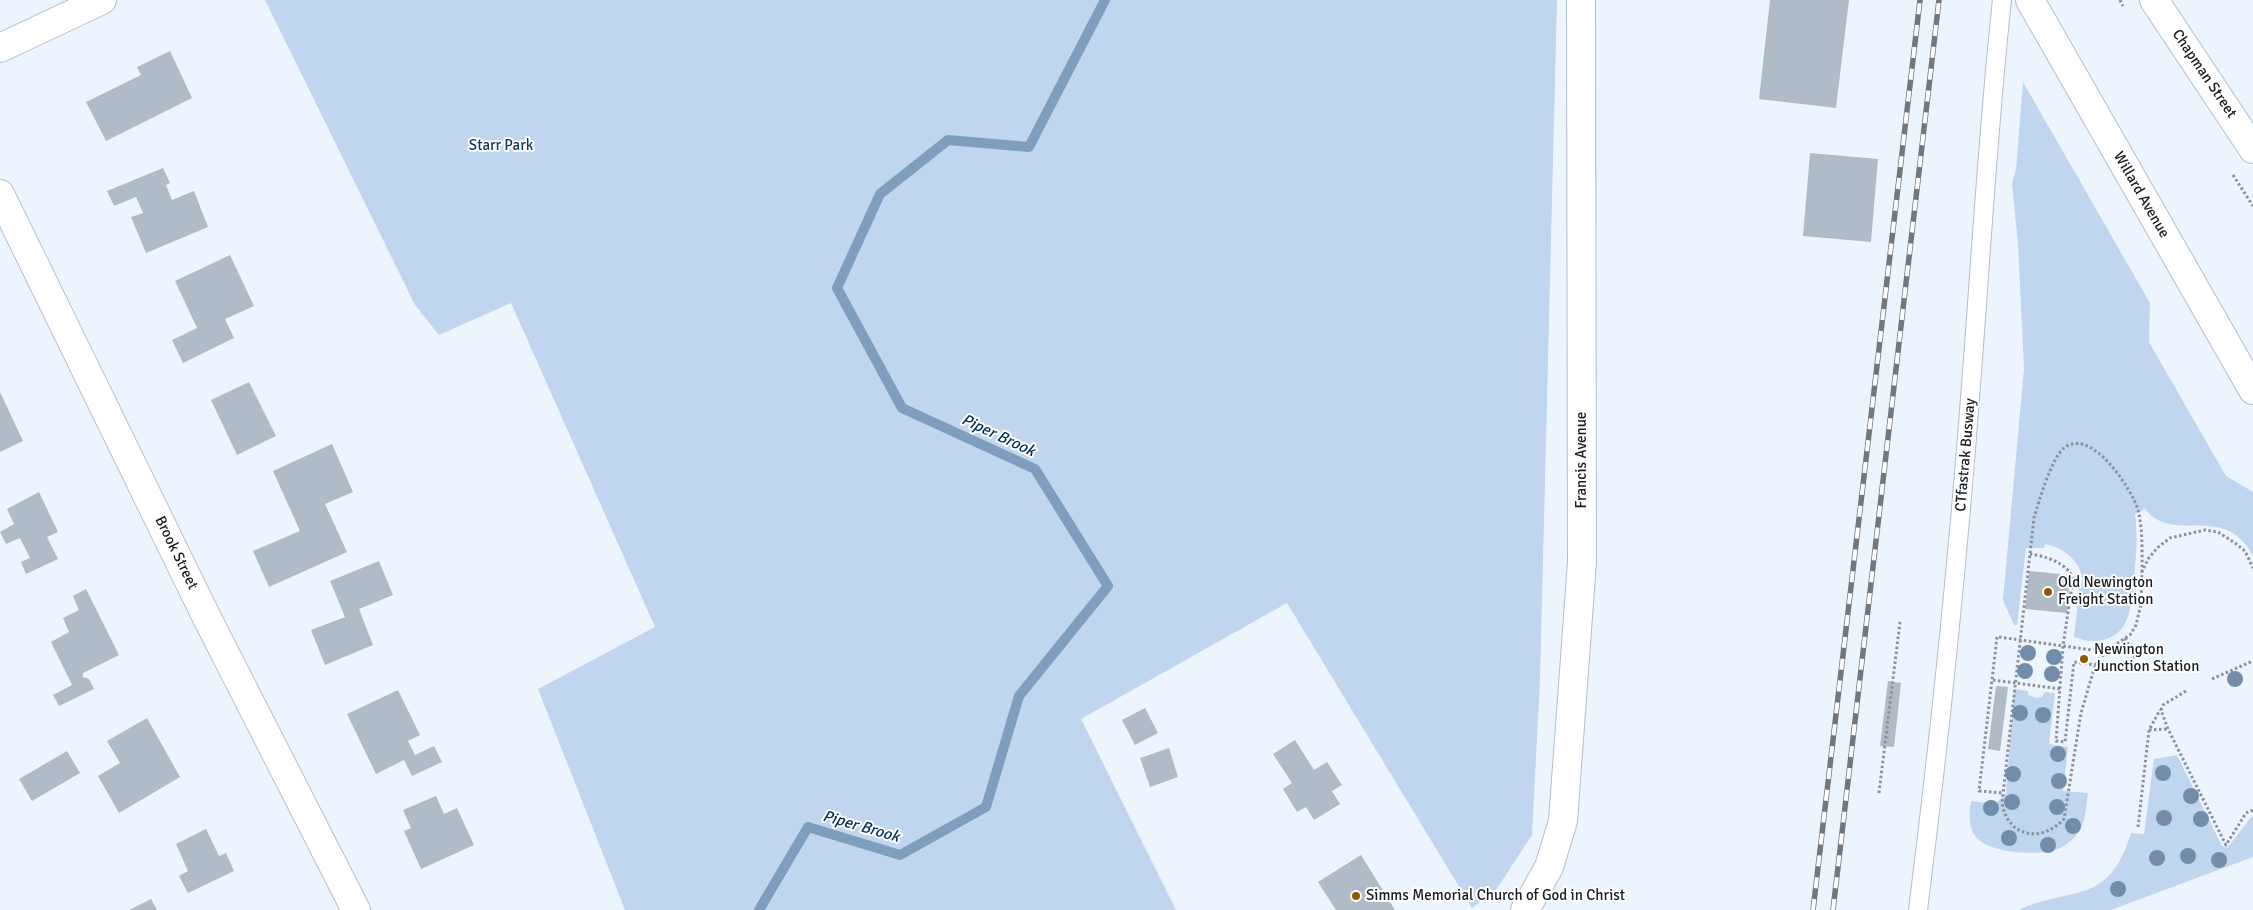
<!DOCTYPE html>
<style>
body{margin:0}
canvas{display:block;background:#ecf4fe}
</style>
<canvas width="2253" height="910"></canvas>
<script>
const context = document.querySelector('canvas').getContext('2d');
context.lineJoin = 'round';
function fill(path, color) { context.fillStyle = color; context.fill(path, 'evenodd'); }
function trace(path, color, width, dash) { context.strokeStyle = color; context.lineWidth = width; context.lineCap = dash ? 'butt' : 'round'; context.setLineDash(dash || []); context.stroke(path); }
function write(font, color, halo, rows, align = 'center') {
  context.font = font + ' Signika,sans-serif'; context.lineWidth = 4; context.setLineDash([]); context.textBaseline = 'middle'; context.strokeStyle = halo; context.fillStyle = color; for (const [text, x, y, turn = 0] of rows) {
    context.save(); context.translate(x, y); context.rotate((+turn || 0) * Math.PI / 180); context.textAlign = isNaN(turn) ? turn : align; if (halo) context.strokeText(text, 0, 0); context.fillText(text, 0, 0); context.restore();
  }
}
const green = new Path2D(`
 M265 0H1557L1540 680 1532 835 1496 890 1472 908 1287 603 1081 719 1176 910H625L538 689 655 627 511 303 439 335 415 305Z
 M2023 82 2150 303 2149 342 2226 476 2253 492V556C2225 501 2174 546 2145 509L2135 514C2138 537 2136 557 2134 580 2131 608 2130 642 2091 641 2084 641 2080 638 2074 637L2080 583H2082C2084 563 2063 547 2045 544L2044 548H2026L2017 625H2014L2003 600 2024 369 2018 244 2012 184 2016 169Z
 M2014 689 2028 691V695L2036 698 2042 697 2045 692 2055 693 2049 744 2068 747 2063 791 2088 793C2086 806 2086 824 2077 834 2072 841 2064 847 2055 850 2037 856 1990 853 1977 838 1968 829 1969 813 1971 801L1995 804 2006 794Z
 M2177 755 2222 846 2227 848 2253 815V857L2111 910H2018C2074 885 2108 907 2131 833L2144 834 2154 759Z`);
const stream = new Path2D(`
 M759 910 808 827 900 855 986 807 1019 696 1108 586 1035 469 902 408 837 288 880 194 948 140 1029 147 1105 0`);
const building = new Path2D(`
 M1770 0H1849L1836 108 1759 99Z
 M170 51 192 98 106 141 86 102 141 75 137 67Z
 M1810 153 1878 159 1871 242 1803 236Z
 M163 168 170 183 166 185 172 200 194 191 208 227 146 253 131 217 143 213 136 197 114 206 107 191Z
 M230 255 254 306 225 319 234 338 183 363 172 340 197 328 175 281Z
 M249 382 276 436 237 455 211 400Z
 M0 392 23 441 0 452Z
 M332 444 353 492 325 504 347 552 269 587 253 551 300 531 273 471Z
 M39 492 58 532 47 537 58 559 26 574 21 562 30 558 20 538 6 544 0 532 14 524 7 509Z
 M379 561 393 595 359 609 373 645 325 665 311 630 345 617 330 581Z
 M2029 571 2070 575 2067 613 2025 609Z
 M86 589 119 655 83 673V677L89 679 94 689 59 706 53 695 72 685 51 642 69 632 63 618 79 610 73 596Z
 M1888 681 1901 683 1894 747 1880 746Z
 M1996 686 2008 687 2000 751 1988 749Z
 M398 690 420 735 408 741 415 755 434 746 442 762 412 776 404 760 376 774 347 714Z
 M1145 708 1158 733 1135 745 1122 720Z
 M147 718 180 777 119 813 98 776 120 763 107 741Z
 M1295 740 1314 770 1327 762 1342 785 1332 791 1340 804 1314 820 1306 807 1297 812 1283 789 1292 783 1273 754Z
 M1169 748 1178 777 1150 787 1140 758Z
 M67 751 80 773 32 801 19 779Z
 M436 796 444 814 457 808 474 845 421 869 404 831 411 828 403 810Z
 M206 829 219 856 226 853 234 871 188 893 179 876 188 871 176 844Z
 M1361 855 1395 910H1336L1318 882Z
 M151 899 157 910H129Z`);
const path = new Path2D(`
 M2120 0 2123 6
 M2233 175 2253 206
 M2030 554C2045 556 2068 563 2073 579L2063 646 2056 741 2065 742 2074 662 2096 665
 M2142 572C2142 552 2143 530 2138 510 2132 489 2091 426 2064 448 2051 459 2039 501 2034 518L2002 803C2008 838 2042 843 2064 819L2081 713 2094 669 2099 659 2113 646 2130 635 2136 625 2141 604 2142 572 2148 559 2157 548 2170 538 2205 530 2218 532 2235 543 2245 551 2253 568
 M1997 637 1979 791 2003 793
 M1999 637 2106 652
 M2125 638 2136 660
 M2212 679 2253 661
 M1993 680 2061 689
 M2186 691 2163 705 2161 710 2168 729 2226 845 2246 813 2253 810
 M2149 730 2168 729
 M1879 793 1900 622
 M2138 827 2149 730 2160 710`);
const service = new Path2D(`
 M1918 910C1940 735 1958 560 1971 385 1981 256 1988 128 2002 0`);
const minor = new Path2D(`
 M2154 0 2253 149
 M0 48 102 0
 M0 194 206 616 356 910
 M1525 910 1549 867 1563 821 1582 562 1581 0`);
const secondary = new Path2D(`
 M2030 0 2253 390`);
const rail = new Path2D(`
 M1813 910 1920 0
 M1833 910 1939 0`);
const trees = [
 [2028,653],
 [2054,657],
 [2025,671],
 [2052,674],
 [2235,679],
 [2020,713],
 [2043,715],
 [2058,754],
 [2163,773],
 [2013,774],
 [2059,781],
 [2191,796],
 [2012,802],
 [2057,807],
 [1991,808],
 [2164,818],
 [2201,819],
 [2073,826],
 [2009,838],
 [2048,845],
 [2188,856],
 [2157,858],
 [2219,860],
 [2118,889]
];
const markers = [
 [2048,592,5,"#8b5a03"],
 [2084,659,5,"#8b5a03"],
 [1356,896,5,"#8b5a03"]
];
const streetNames = [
 ["Chapman Street",2204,74,56],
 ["Willard Avenue",2141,195,60],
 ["CTfastrak Busway",1966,455,-85],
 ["Francis Avenue",1582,460,-90],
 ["Brook Street",176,553,64]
];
const parkNames = [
 ["Starr Park",501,146]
];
const poiNames = [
 ["Old Newington",2058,583],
 ["Freight Station",2058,600],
 ["Newington",2094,650],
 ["Junction Station",2094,667],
 ["Simms Memorial Church of God in Christ",1366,896]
];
const waterNames = [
 ["Piper Brook",998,436,25],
 ["Piper Brook",861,827,16]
];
fill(green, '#c0d6ef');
trace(stream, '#809dbe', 10);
fill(building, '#b1bbc7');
trace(service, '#b4beca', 20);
trace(minor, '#b4beca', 30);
trace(secondary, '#b4beca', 30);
trace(path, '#8b9198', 3, [2.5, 2.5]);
trace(service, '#fff', 18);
trace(minor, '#fff', 28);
trace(secondary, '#fff', 28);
trace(rail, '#71777d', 5.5);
trace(rail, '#fff', 4, [11]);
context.fillStyle = '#718da9';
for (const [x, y] of trees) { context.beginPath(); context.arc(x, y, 8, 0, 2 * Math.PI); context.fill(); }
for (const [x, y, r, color] of markers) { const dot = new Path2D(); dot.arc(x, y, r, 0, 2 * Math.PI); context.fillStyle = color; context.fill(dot); trace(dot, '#fff', 2); }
write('15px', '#181c20', '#fff', streetNames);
write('15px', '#0c3863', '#fff', parkNames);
write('15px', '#181c20', '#fff', poiNames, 'left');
write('italic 16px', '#022f5a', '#fff', waterNames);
</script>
